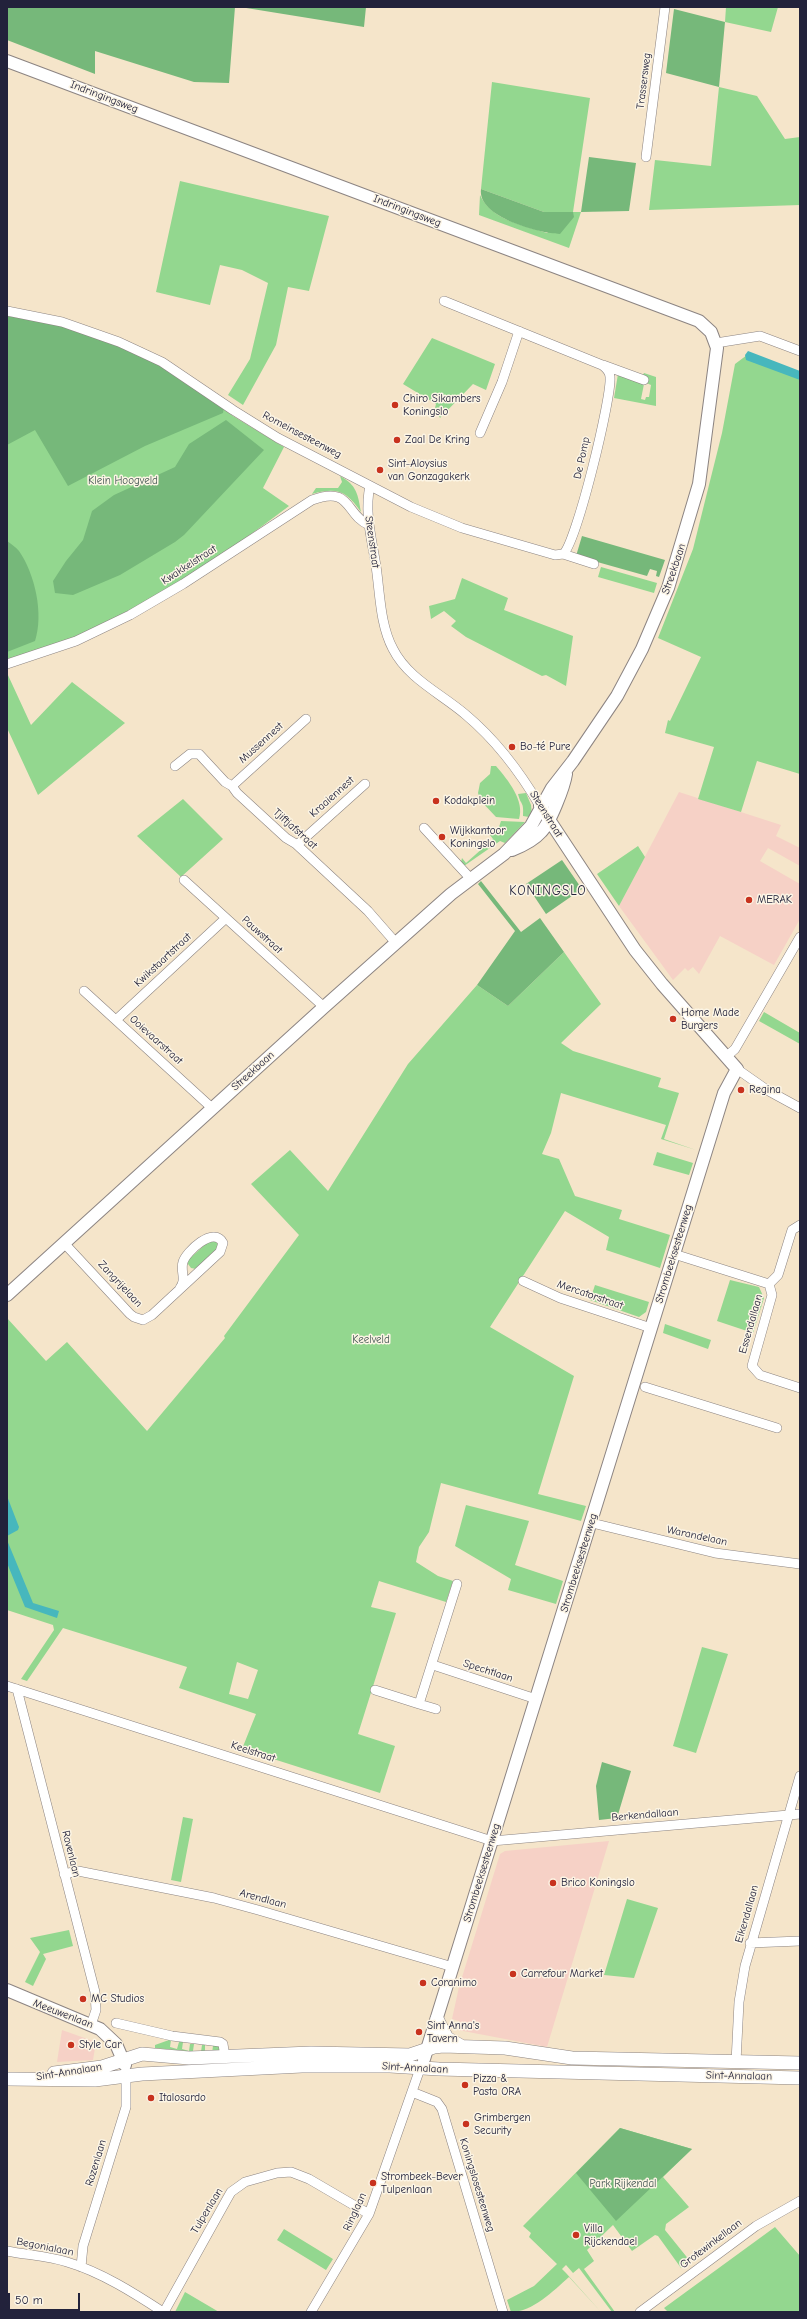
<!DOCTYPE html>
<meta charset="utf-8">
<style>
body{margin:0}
#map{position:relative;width:807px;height:2319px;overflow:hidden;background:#f5e5ca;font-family:"Comic Neue",sans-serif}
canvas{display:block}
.frame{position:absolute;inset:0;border:8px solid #22223b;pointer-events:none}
.scale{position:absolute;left:8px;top:2293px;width:72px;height:18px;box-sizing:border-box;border:2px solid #22223b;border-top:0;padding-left:5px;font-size:12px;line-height:14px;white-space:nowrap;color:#22223b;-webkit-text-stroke:3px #fcf5e5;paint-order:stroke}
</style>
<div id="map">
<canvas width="807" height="2319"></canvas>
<div class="frame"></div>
<div class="scale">50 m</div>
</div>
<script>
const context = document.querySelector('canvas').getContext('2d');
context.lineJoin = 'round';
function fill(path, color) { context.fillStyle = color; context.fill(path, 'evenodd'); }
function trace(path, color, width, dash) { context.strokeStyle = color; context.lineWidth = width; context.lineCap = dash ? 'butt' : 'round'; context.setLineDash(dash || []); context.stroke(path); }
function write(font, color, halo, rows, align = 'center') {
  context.font = font + ' "Comic Neue",sans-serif'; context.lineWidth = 3; context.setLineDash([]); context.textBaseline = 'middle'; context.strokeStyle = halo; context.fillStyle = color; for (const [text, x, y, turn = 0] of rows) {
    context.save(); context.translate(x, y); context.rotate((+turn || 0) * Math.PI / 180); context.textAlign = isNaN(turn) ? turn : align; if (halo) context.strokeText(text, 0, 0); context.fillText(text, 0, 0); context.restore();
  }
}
const built = new Path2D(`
 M679 792 781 825 776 836 800 848V866L768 848 760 861 800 884V919L774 965 720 936 699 974 693 967 688 971 685 968 673 980 619 906Z
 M609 1841 547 2047 458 2030 459 2021 452 2019 459 1987 500 1854 505 1851Z
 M62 2030 96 2042 93 2060 57 2062Z`);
const green = new Path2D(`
 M726 7H778L771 32 725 22Z
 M492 82 590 98 573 212H581L569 248 479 215 480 195C491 220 523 225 547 233L573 212H544L481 189Z
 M719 87 757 96 785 139 800 137V205L649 210 655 160 711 166Z
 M180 181 329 216 309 291 288 287 276 345 243 405 228 395 250 359 268 283 242 270 220 265 210 305 156 292Z
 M7 317 224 409 233 416 284 447 263 488 289 506C227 553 163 597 93 631 67 644 35 651 7 661Z
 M432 338 495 364 486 390 473 384 440 418 435 408 436 404 403 384Z
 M747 355 800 374V774L757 761 741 812 698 799 714 747 665 733 668 720 670 721 701 657 658 638 693 549 722 433 735 364Z
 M644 373 656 377V406L614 398 618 374 644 384 641 399 645 400 646 397H649L651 385 644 382 642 377Z
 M340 476C357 485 358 495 361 512 346 491 338 487 312 494L316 488H338L342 482Z
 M601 567 657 583 654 593 598 577Z
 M462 578 508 598 504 610 573 636 566 686 546 675 542 676 466 637 451 626 456 621 444 611 431 619 429 606 455 599Z
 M7 673 31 725 72 682 125 723 38 795 7 728Z
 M491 766H496C508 780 525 801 519 819L496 817 481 801 478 793 480 783 490 774Z
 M526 793 531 805 532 814 529 817 523 816C524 801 521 806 518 794Z
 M183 799 223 839 181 877 137 836Z
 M501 821 525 822 505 843 500 841 464 866 461 862 462 858 466 863 493 839 490 835 499 827Z
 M638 846 645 857 619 906 597 874Z
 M564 952 601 1004 561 1043 573 1051 661 1078 658 1087 679 1093 664 1139 696 1150 661 1139 666 1125 561 1093 551 1133 542 1154 559 1159 575 1196 622 1210 619 1219 670 1235 660 1268 606 1250 609 1237 565 1211 490 1327 574 1376 538 1494 586 1506 581 1521 441 1483 429 1532 419 1547 416 1562 438 1576 453 1581 446 1602 379 1581 371 1607 396 1613 358 1734 395 1746 380 1793 242 1749 256 1714 179 1688 187 1667 63 1628 27 1681 21 1679 54 1630 53 1625 7 1610V1318L46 1361 67 1342 147 1431 225 1338 224 1336 299 1235 251 1184 290 1150 328 1191 408 1064 477 985 508 1006ZM237 1662 258 1670 248 1699 229 1694Z
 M764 1012 800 1033V1044L759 1021Z
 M657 1152 693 1163 689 1175 653 1165Z
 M209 1241H217L218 1249 196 1269 191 1268 188 1264V1260Z
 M730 1280 759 1287 764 1298 753 1333 717 1321Z
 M595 1285 649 1302 646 1312 639 1317 590 1300Z
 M665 1324 711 1340 708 1349 663 1333Z
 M466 1505 529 1521 515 1565 563 1581 556 1604 508 1590 511 1579 455 1546Z
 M702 1647 728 1654 696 1753 673 1746Z
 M183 1817 193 1819 181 1882 171 1880Z
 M627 1899 658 1908 634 1978 604 1975Z
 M69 1930 73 1946 43 1954 46 1959 33 1986 25 1982 40 1952 30 1938Z
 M169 2040H171L170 2047 177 2049 179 2042H183L182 2049 189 2051 190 2044H194L193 2051 201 2052 202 2045H205V2052L212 2053 213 2046H220L219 2054 155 2048V2045Z
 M620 2128 692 2149 663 2177 689 2207 666 2224 665 2230 690 2261 681 2268 658 2236 655 2235 632 2251 613 2225 587 2250 594 2261 584 2269 615 2312H612L579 2268 573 2273 566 2265 562 2269 566 2273 601 2312 569 2277C553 2291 533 2312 511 2312L507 2300 534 2286 557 2264 529 2237 531 2233 523 2226Z
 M775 2227 800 2256V2312H668L664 2308Z
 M284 2229 333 2259 326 2270 277 2240Z
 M185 2292 219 2312H175Z`);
const forest = new Path2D(`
 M7 7H235L229 83 194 82 95 51V74L7 40Z
 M240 7H366L364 27Z
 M674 9 725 22 719 87 666 73Z
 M589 157 636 163 629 211 581 212Z
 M481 189 544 212H573L574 217 560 234C539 233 477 217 481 189Z
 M7 316 49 322 82 331 151 360 224 407 223 413 145 446 68 486 35 430 7 445Z
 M226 420 264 450 184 535 175 542 120 575 73 595 55 593 53 581 66 561 83 540 92 511 114 495 175 467 189 444Z
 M582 536 665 560 659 577 656 576 657 571 650 569 647 576 576 556Z
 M7 541C11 544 16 547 19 551 35 574 44 614 35 641L7 652Z
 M562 860 582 889 546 914 526 884Z
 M481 881 521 932 540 918 564 952 508 1006 477 985 515 931 478 884Z
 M602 1762 631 1771 617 1818 599 1820 596 1786Z
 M620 2128 692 2149 616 2221 576 2173Z`);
const water = new Path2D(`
 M748 351 800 371V380L746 360 745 355Z
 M7 1496 19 1527 18 1530 7 1536Z
 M7 1540 33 1603 59 1611 57 1618 25 1607 7 1563Z`);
const minor = new Path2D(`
 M646 157 665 7
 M444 301 602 365C606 368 610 372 610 377 612 397 576 545 563 554
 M7 311 62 322 119 342 162 362 233 410 278 438 411 507 462 528 555 555 563 554 594 564
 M716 343 760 336 800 351
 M603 365 644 380
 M480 433 502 382 519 331
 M370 486C364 512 372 540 376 566 380 593 380 625 393 649 408 679 442 694 466 715 497 741 520 772 540 806
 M7 664 76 641 130 615 183 584 312 500C352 485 345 515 369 525
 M175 766 190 754H199L225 782 232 786 237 793 286 838 296 844 368 911 396 943
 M232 786 306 719
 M424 828 470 878
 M297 845 365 784
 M184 880 324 1007
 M84 991 212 1108
 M116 1020 226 918
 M727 1056 735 1049 800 937
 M737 1069 767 1090 800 1108
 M800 1225 792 1230 778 1275 769 1284 772 1295 752 1366 760 1375 800 1388
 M64 1243 130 1314 134 1317 143 1320 152 1315 220 1252 223 1243C214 1225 186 1252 183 1262 180 1272 187 1279 180 1288
 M674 1254 769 1284
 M523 1281 560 1298 651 1328
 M645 1387 777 1428
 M592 1523 715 1553 800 1564
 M433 1665 536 1699
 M7 1686 492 1841 800 1814
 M17 1689 95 1992 96 2010 91 2025
 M375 1690 419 1704 457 1584
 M419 1704 436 1709
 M64 1874 78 1871 214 1898 258 1910 453 1967
 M750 1943 800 1941
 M116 2023 172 2036 220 2042 223 2044 225 2057
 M736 2062 739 2002 745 1966 800 1776
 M412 2092 437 2102 442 2109 503 2312
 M7 2251C27 2255 48 2256 67 2262 101 2272 134 2293 163 2312
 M81 2267 83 2246 126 2107V2071
 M164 2312 227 2199 231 2192 245 2182 277 2173 291 2172 309 2179 369 2214
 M311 2312 369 2214 422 2063
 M640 2312 756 2226 800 2201`);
const tertiary = new Path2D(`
 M7 61 699 321 711 332 717 348 699 484 668 588 642 649 617 696 573 761 552 788 531 826 504 854 451 894 324 1007 7 1295
 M512 850C522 846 534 840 541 832 550 823 564 787 566 774
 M7 1990 100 2029 116 2044 125 2065
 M424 2059 724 1093 737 1069 662 984 635 950 540 806`);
const secondary = new Path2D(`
 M437 2019 447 2038 461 2046
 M54 2073 102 2067 142 2054 189 2058 311 2053 410 2055 434 2047 443 2046 505 2048 572 2058 800 2063
 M7 2079 95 2080 142 2074 302 2066H390L439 2069 800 2078`);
const markers = [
 [395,405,4,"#c8321e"],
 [397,440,4,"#c8321e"],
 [380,470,4,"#c8321e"],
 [512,747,4,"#c8321e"],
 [436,801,4,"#c8321e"],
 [442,837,4,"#c8321e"],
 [749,900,4,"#c8321e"],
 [673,1019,4,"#c8321e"],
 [741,1090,4,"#c8321e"],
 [553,1883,4,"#c8321e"],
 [513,1974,4,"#c8321e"],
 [423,1983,4,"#c8321e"],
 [83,1999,4,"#c8321e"],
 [419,2032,4,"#c8321e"],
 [71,2045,4,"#c8321e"],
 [465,2085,4,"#c8321e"],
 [151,2098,4,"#c8321e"],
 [466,2124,4,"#c8321e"],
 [373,2183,4,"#c8321e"],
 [576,2235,4,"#c8321e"]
];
const streetNames = [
 ["Trassersweg",644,81,-83],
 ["Indringingsweg",104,97,21],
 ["Indringingsweg",407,211,21],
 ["Romeinsesteenweg",302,435,28],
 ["De Pomp",582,458,-78],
 ["Steenstraat",372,542,82],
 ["Kwakkelstraat",189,565,-33],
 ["Streekbaan",674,569,-71],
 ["Mussennest",261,743,-42],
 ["Kraaiennest",332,797,-42],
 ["Steenstraat",546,814,58],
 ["Tjiftjafstraat",295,829,42],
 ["Pauwstraat",262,935,42],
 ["Kwikstaartstraat",163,960,-43],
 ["Ooievaarstraat",156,1040,42],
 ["Streekbaan",253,1071,-42],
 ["Strombeeksesteenweg",674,1254,-73],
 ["Zangrijelaan",120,1284,47],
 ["Mercatorstraat",590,1295,19],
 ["Essendallaan",751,1324,-74],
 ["Warandelaan",697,1536,12],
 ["Strombeeksesteenweg",579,1563,-73],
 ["Spechtlaan",488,1671,18],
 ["Keelstraat",253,1752,18],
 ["Berkendallaan",645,1815,-5],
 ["Ravenlaan",71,1854,76],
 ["Strombeeksesteenweg",482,1873,-73],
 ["Arendlaan",263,1899,15],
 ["Eikendallaan",747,1914,-74],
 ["Meeuwenlaan",63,2014,21],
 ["Sint-Annalaan",415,2068,3],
 ["Sint-Annalaan",69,2072,-9],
 ["Sint-Annalaan",739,2076,1],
 ["Rozenlaan",96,2163,-73],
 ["Koningslosesteenweg",477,2185,73],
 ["Tulpenlaan",207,2211,-59],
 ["Ringlaan",355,2212,-65],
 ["Grotewinkellaan",711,2244,-37],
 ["Begonialaan",45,2247,11]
];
const poiNames = [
 ["Chiro Sikambers",403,399],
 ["Koningslo",403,412],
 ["Zaal De Kring",405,440],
 ["Sint-Aloysius",388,464],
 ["van Gonzagakerk",388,477],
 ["Bo-té Pure",520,747],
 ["Kodakplein",444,801],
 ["Wijkkantoor",450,831],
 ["Koningslo",450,844],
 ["MERAK",757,900],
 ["Home Made",681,1013],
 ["Burgers",681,1026],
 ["Regina",749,1090],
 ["Brico Koningslo",561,1883],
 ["Carrefour Market",521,1974],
 ["Coranimo",431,1983],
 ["MC Studios",91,1999],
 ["Sint Anna's",427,2026],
 ["Tavern",427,2039],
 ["Style Car",79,2045],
 ["Pizza &",473,2079],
 ["Pasta ORA",473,2092],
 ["Italosardo",159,2098],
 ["Grimbergen",474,2118],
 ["Security",474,2131],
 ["Strombeek-Bever",381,2177],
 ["Tulpenlaan",381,2190],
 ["Villa",584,2229],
 ["Rijckendael",584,2242]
];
const parkNames = [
 ["Klein Hoogveld",123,481],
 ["Keelveld",371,1340],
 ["Park Rijkendal",623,2184]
];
const quarterNames = [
 ["KONINGSLO",548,891]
];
fill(built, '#f6d1c6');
fill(green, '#93d78f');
fill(forest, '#76b87a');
fill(water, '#47b7bd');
trace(minor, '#8c8482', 10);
trace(tertiary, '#8c8482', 14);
trace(secondary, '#8c8482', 14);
trace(minor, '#fff', 9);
trace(tertiary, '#fff', 12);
trace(secondary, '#fff', 13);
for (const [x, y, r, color] of markers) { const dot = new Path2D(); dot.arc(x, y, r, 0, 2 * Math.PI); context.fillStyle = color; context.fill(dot); trace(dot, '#fcf5e5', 1.5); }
write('11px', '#22223b', '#fcf5e5', streetNames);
write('11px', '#22223b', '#fcf5e5', poiNames, 'left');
write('11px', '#445854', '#fcf5e5', parkNames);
context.letterSpacing = '1px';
write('13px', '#22223b', '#fcf5e5', quarterNames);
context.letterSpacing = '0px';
</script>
